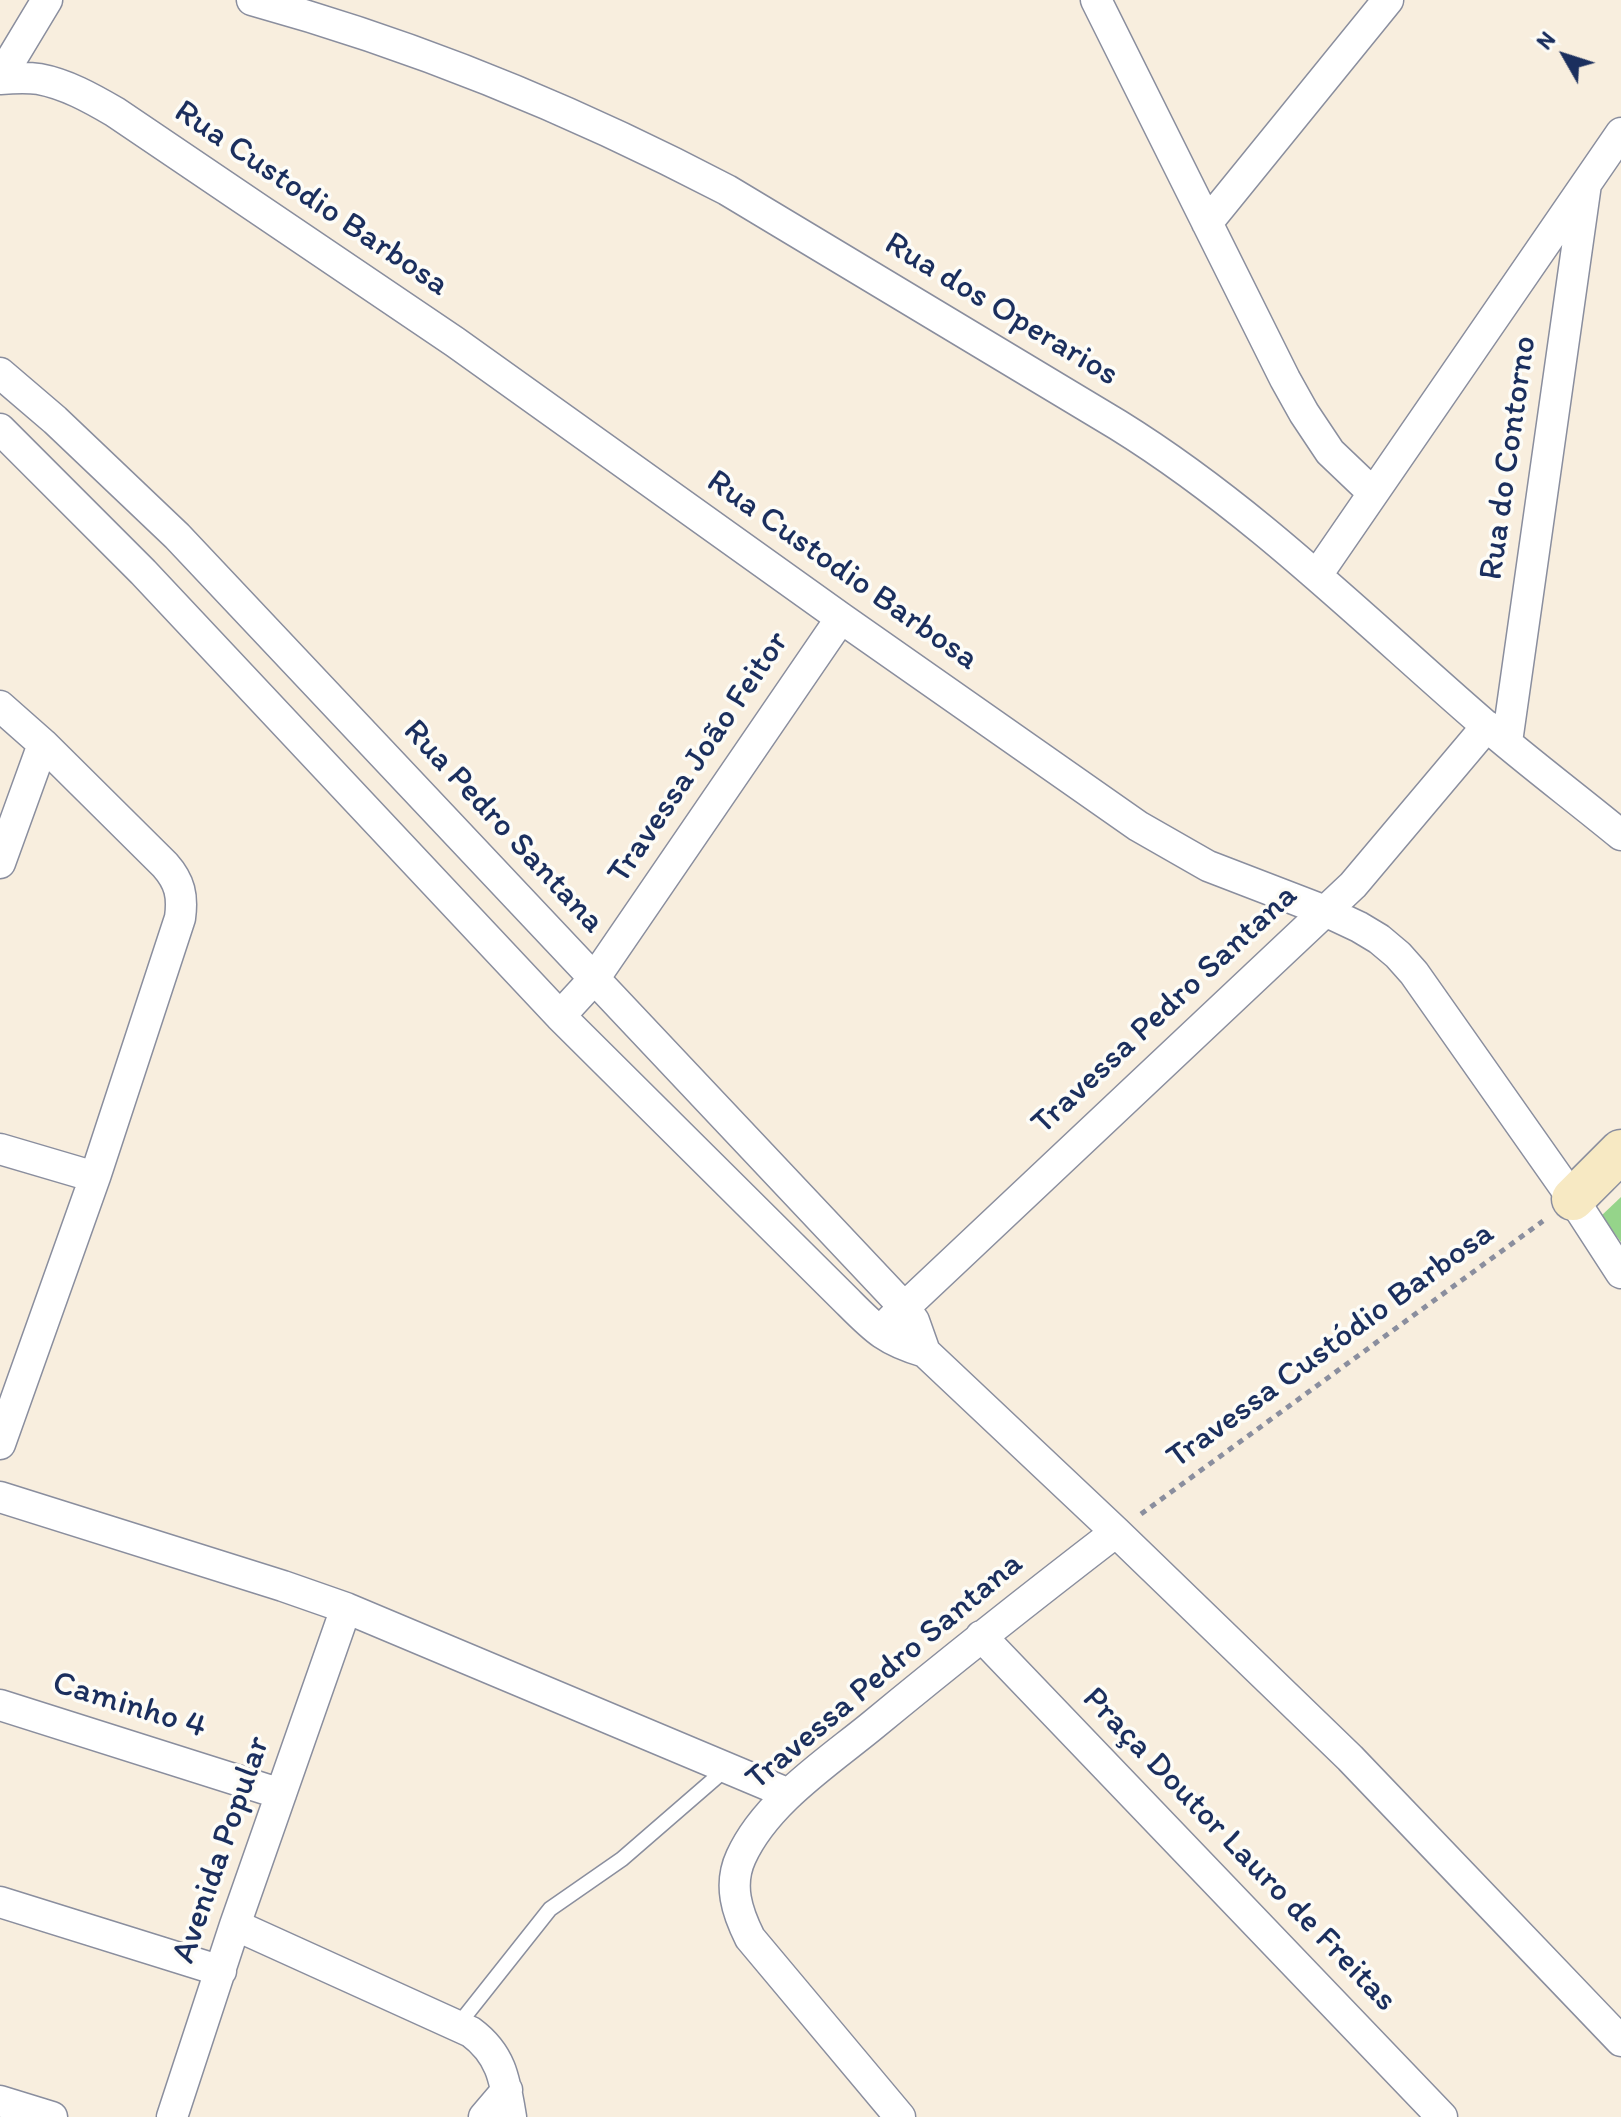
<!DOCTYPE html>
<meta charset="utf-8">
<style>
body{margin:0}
#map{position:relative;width:1621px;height:2117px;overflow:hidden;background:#f8eede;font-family:Itim,sans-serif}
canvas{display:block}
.north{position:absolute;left:1525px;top:16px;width:80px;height:80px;-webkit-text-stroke:6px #fdfcf7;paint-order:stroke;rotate:309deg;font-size:22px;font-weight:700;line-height:32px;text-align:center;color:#1b2f5e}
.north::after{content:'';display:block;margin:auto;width:28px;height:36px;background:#1b2f5e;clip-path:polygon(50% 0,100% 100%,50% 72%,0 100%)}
</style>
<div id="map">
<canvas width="1621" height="2117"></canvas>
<div class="north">N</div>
</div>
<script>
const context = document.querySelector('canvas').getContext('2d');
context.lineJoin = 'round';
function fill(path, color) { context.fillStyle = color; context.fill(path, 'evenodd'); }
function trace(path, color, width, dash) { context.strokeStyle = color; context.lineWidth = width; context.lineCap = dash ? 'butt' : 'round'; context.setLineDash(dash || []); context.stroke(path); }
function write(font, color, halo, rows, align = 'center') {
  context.font = font + ' Itim,sans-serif'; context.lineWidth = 7; context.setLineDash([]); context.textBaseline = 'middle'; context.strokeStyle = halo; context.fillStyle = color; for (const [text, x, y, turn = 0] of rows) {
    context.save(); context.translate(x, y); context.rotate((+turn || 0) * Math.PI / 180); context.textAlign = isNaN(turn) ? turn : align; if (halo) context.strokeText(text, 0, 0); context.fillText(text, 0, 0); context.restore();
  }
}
const green = new Path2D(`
 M1621 1197V1242L1601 1216Z`);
const path = new Path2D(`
 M1141 1514 1543 1221`);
const lane = new Path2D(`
 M458 2025 550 1909 622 1859 727 1768`);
const street = new Path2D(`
 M252 0C416 45 576 111 727 190L1118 425C1252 508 1365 621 1484 724 1528 762 1576 798 1621 835
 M1096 0 1285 379 1304 413 1330 452 1373 493
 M0 78 47 0
 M0 79C12 78 26 77 39 79 66 84 91 98 115 112L455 342 841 618 1138 826 1208 866 1325 911 1359 927 1379 939 1398 955 1414 973 1573 1199 1621 1273
 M1207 223 1388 0
 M0 373 55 420 177 536 904 1307 914 1321 925 1352
 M0 429 143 572 560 1016 845 1299C874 1328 884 1340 925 1352L1116 1532 1350 1758 1621 2041
 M1317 575 1621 133
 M0 706 43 744 165 865C180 882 183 896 180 918L95 1177 0 1444
 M1507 742 1586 184
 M0 863 43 744
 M560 1016 594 979 841 618
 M0 1149 95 1177
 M891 1320 1353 885 1487 726
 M0 1497 283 1586 346 1608 789 1794
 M981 1636 1442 2117
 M0 1705 281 1794
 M0 1902 221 1971
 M235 1925 471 2032C502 2055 505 2081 511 2117
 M0 2101 52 2117
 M172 2117 235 1925 346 1608
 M484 2117 507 2090
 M900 2117 750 1938C737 1912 728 1885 741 1857 766 1802 828 1762 873 1725 953 1659 1034 1595 1116 1532`);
const secondary = new Path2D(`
 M1573 1199 1621 1151`);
const streetNames = [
 ["Rua Custodio Barbosa",311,199,34],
 ["Rua dos Operarios",1001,310,31],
 ["Rua do Contorno",1509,458,-82],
 ["Rua Custodio Barbosa",842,571,35],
 ["Travessa João Feitor",699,758,-56],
 ["Rua Pedro Santana",503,827,47],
 ["Travessa Pedro Santana",1165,1010,-43],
 ["Travessa Custódio Barbosa",1331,1346,-36],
 ["Travessa Pedro Santana",885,1672,-40],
 ["Caminho 4",129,1706,17],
 ["Avenida Popular",222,1850,-71],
 ["Praça Doutor Lauro de Freitas",1239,1850,46]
];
fill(green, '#95d48a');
trace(lane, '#8a8e9e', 17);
trace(street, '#8a8e9e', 33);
trace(secondary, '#8a8e9e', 45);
trace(path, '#8a8e9e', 5, [6, 6]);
trace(lane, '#fff', 14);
trace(street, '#fff', 30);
trace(secondary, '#f7e9c3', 42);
write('34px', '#1b2f5e', '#fdfcf7', streetNames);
</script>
